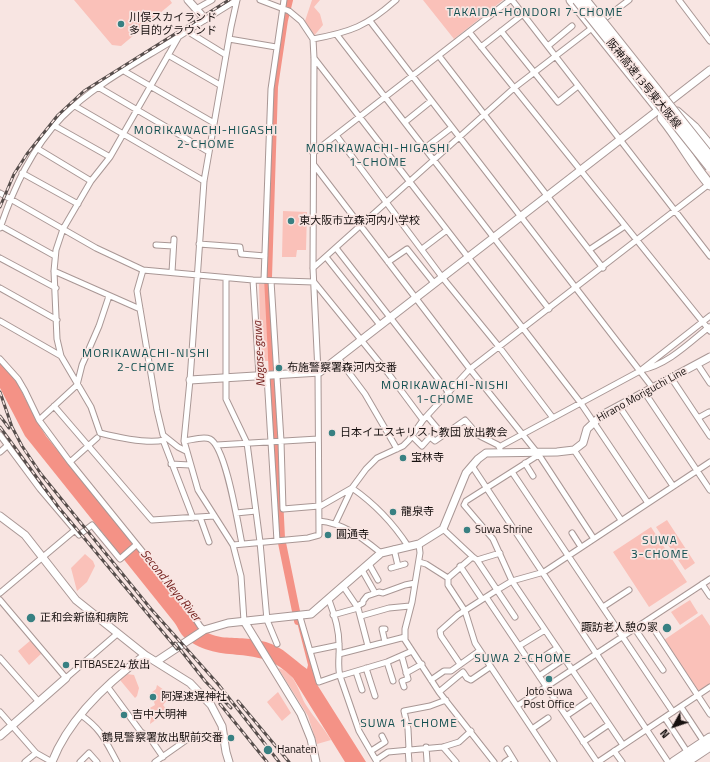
<!DOCTYPE html>
<meta charset="utf-8">
<style>
body{margin:0}
#map{position:relative;width:710px;height:762px;overflow:hidden;background:#f8e5e2;font-family:"Titillium Web",sans-serif}
canvas{display:block}
.north{position:absolute;left:654px;top:706px;width:40px;height:40px;-webkit-text-stroke:3px #f8e5e2;paint-order:stroke;rotate:230deg;font-size:11px;font-weight:700;line-height:16px;text-align:center;color:#16100f}
.north::after{content:'';display:block;margin:auto;width:14px;height:18px;background:#16100f;clip-path:polygon(50% 0,100% 100%,50% 72%,0 100%)}
</style>
<div id="map">
<canvas width="710" height="762"></canvas>
<div class="north">N</div>
</div>
<script>
const context = document.querySelector('canvas').getContext('2d');
context.lineJoin = 'round';
function fill(path, color) { context.fillStyle = color; context.fill(path, 'evenodd'); }
function trace(path, color, width, dash) { context.strokeStyle = color; context.lineWidth = width; context.lineCap = dash ? 'butt' : 'round'; context.setLineDash(dash || []); context.stroke(path); }
function write(font, color, halo, rows, align = 'center') {
  context.font = font + ' "Titillium Web","Noto Sans JP",sans-serif'; context.lineWidth = 3.5; context.setLineDash([]); context.textBaseline = 'middle'; context.strokeStyle = halo; context.fillStyle = color; for (const [text, x, y, turn = 0] of rows) {
    context.save(); context.translate(x, y); context.rotate((+turn || 0) * Math.PI / 180); context.textAlign = isNaN(turn) ? turn : align; if (halo) context.strokeText(text, 0, 0); context.fillText(text, 0, 0); context.restore();
  }
}
const green = new Path2D(`
 M74 0H170L172 3 121 46 112 45Z
 M312 0H320L314 7 320 14 323 25 313 37 304 24Z
 M423 0H503L454 39Z
 M283 211 307 212 306 250H297L296 257H282Z
 M259 284H266L268 361H261Z
 M667 520 695 563 685 570 656 527Z
 M651 527 687 582 649 607 613 552Z
 M85 554 93 561 95 566 87 582 77 591 71 568Z
 M690 600 698 613 680 625 671 612Z
 M702 614 710 626V685L701 691H698L664 640Z
 M31 640 42 653 29 665 18 651Z
 M278 668C296 672 299 694 306 705 315 719 324 728 331 740L317 744 308 716Z
 M127 674 134 675 139 688 137 696 135 698 120 680Z
 M157 685 171 695 163 705 168 711 150 724 151 716 148 709 155 705 151 693 156 689Z
 M278 692 291 713 282 721 267 702Z`);
const water = new Path2D(`
 M0 362 15 378 36 420 46 436 186 609V612C211 649 231 632 266 642 283 647 293 659 307 669L308 665 296 618 298 615 318 686 366 762H345L293 678C258 641 222 667 185 638 180 634 178 627 174 622L25 436 0 388Z`);
const river = new Path2D(`
 M289 0 284 20 274 87 268 277 281 538 298 621`);
const street = new Path2D(`
 M237 0 231 27 204 181 190 380 184 441 198 490 233 545 241 576 244 621
 M512 0 710 256
 M679 0 710 41
 M196 9 212 0
 M604 19 629 0
 M370 21 653 388
 M187 31 226 55
 M501 31 558 102 578 86
 M470 33 710 331
 M337 35 549 309
 M229 39 276 47
 M313 39C351 32 367 26 396 0
 M548 46 572 26
 M481 47 523 14
 M168 55 220 85
 M439 56 603 268
 M314 58 580 402 648 503
 M124 71 214 123
 M98 87 209 152
 M75 106 204 181
 M405 122 431 101
 M55 126 110 157
 M336 135 442 277 500 348 553 418
 M425 148 451 128
 M38 149 91 181
 M313 153 510 0
 M314 165 470 369 539 455 594 539
 M22 173 78 204
 M0 193 96 248 143 270 253 280 314 282 388 373 423 420
 M1 226 55 256
 M0 228C14 187 32 148 62 117 92 87 131 66 167 44 190 30 213 14 237 0
 M199 244 240 247 241 254 265 256
 M156 245 173 246
 M336 248 449 393
 M422 249 447 230
 M589 250 625 226
 M326 257 380 325
 M0 258 56 288
 M388 262 407 249 434 283
 M313 268 514 88 592 28
 M143 270 137 291 157 410 163 435 178 447 186 451
 M54 271 140 309
 M172 272 174 239
 M226 278V399L247 443 260 542 267 620 277 644
 M253 280 259 376
 M264 280 271 89 284 0
 M271 281 281 441 283 509 319 506
 M0 288 57 320
 M0 321 61 356
 M338 358 365 394 397 449
 M0 359 18 379 25 391 39 420 70 462 189 609 200 626 204 630
 M698 365 710 383
 M641 370C667 365 688 344 709 327
 M267 376 277 541
 M672 379 710 436
 M645 393 710 490
 M54 406 152 520 214 516
 M619 406 673 486
 M427 416 443 435
 M698 418 709 412
 M39 420 77 385 82 365 99 326 109 296
 M100 433 91 407 61 356 57 339 54 271 56 250 63 229 91 181 110 157 178 38
 M100 433C116 437 148 444 164 440
 M0 435 40 489 79 535 92 525 120 559 136 545
 M412 436 422 446 430 437 435 441 465 420 478 435 498 445 500 449
 M163 440 193 518
 M184 441C192 440 203 436 210 439 226 447 238 525 242 544
 M217 445 318 439
 M499 447 640 371 710 316
 M574 450 621 520
 M0 452 8 445
 M540 454 466 501 464 505 493 539 512 581 623 745
 M70 462 97 438
 M525 463 533 476
 M171 464 190 465
 M472 466 668 762
 M512 472 673 712
 M352 488C375 504 393 523 408 546
 M319 507 352 488
 M236 513 256 511
 M200 517 209 542
 M319 521C344 523 362 538 381 553
 M335 524 352 488 366 469 377 458 403 446 409 440 423 420 470 369 709 184
 M443 529 473 557
 M572 533 581 547
 M419 544 420 553 412 602 405 629V640L439 692 494 762
 M233 545 308 538 319 535 318 372 313 268 314 58 313 39 301 21 289 11 260 0
 M394 549 398 566
 M500 553 477 560 473 557 470 559 448 578V585L465 611 475 643 554 762
 M477 560 515 617
 M419 562 426 564 448 578
 M369 564 378 580
 M460 566 482 599
 M391 568 405 564
 M362 570 375 593
 M702 584 710 596
 M343 586 358 608 368 646
 M0 593 75 530
 M486 597 597 762
 M0 600 66 678 117 634
 M329 600C334 613 339 630 339 644 340 655 337 665 340 676L359 731 377 762
 M357 606 363 603V601L367 596 379 592 383 593 405 585 415 583
 M603 607 629 590
 M333 615 358 608
 M361 616 389 608 410 606
 M300 617 319 682 339 675
 M648 620 710 714
 M385 629H382L385 642
 M635 629 663 670
 M519 646 545 630
 M310 651 339 645
 M339 654 405 637
 M546 655 557 648
 M402 657 408 679 402 681 404 687
 M0 658 39 702
 M387 662 393 681
 M460 664 441 636 440 631 458 615 497 590 512 581 544 572 710 462
 M366 668 375 696
 M356 672 362 690
 M406 673 422 664
 M340 676 387 662 412 651
 M539 676 564 659
 M431 680 444 671H451L479 651
 M107 686 141 732 150 738 163 757
 M439 692 463 672 467 678 471 680 490 667
 M517 706 710 579
 M681 707 704 742
 M0 712 36 753 52 762
 M81 715C102 730 105 740 117 762
 M566 716 591 699
 M665 718 688 753
 M532 729 548 718
 M583 742 608 725
 M426 747 427 761
 M443 747 456 762
 M408 749 409 762
 M409 749 408 729 404 711 430 706 446 700
 M507 749 515 762
 M371 751 385 742 382 736
 M614 751 622 762
 M376 760 388 752 443 747 459 742 471 731
 M25 762 36 753
 M80 762 89 753 97 762
 M155 762 192 736
 M505 762 511 758
 M598 762 710 687`);
const secondary = new Path2D(`
 M188 0 205 19
 M190 380 320 372 710 70
 M0 516 25 535 76 600 145 655 190 683 211 705 222 726 226 752 229 762
 M244 621 301 714 311 739 316 762
 M157 661 204 630 228 623 311 614 381 553 419 544 443 529 466 473 478 459 486 453 557 452 574 450 583 443 587 429 602 415 710 357
 M0 736 66 678
 M52 762C69 718 107 683 145 655`);
const highway = new Path2D(`
 M571 0 669 122
 M677 112 694 127 710 146
 M662 118C680 140 692 164 710 185
 M674 762 710 738
 M686 762 710 746`);
const rail = new Path2D(`
 M0 207 14 174 27 154 58 115 84 91 229 0
 M0 392 12 427 22 446 41 474 151 609 218 684 279 762
 M0 416 9 428
 M0 427 59 508 177 649
 M175 643 205 681 231 708
 M238 701 289 762
 M220 704 267 762`);
const highwayBridge = new Path2D(`
 M577 0 710 167
 M585 0 710 157`);
const markers = [
 [121,24,4,"#388082"],
 [291,221,4,"#388082"],
 [279,368,4,"#388082"],
 [332,433,4,"#388082"],
 [403,458,4,"#388082"],
 [393,512,4,"#388082"],
 [467,530,4,"#388082"],
 [328,535,4,"#388082"],
 [31,618,5,"#388082"],
 [667,628,5,"#388082"],
 [66,665,4,"#388082"],
 [549,679,4,"#388082"],
 [153,697,4,"#388082"],
 [124,715,4,"#388082"],
 [231,738,4,"#388082"],
 [268,750,5,"#388082"]
];
const poiNames = [
 ["川俣スカイランド",129,18],
 ["多目的グラウンド",129,31],
 ["東大阪市立森河内小学校",299,221],
 ["布施警察署森河内交番",287,368],
 ["日本イエスキリスト教団 放出教会",340,433],
 ["宝林寺",411,458],
 ["龍泉寺",401,512],
 ["Suwa Shrine",475,530],
 ["圓通寺",336,535],
 ["正和会新協和病院",40,618],
 ["諏訪老人憩の家",658,628,"right"],
 ["FITBASE24 放出",74,665],
 ["Joto Suwa",549,692,"center"],
 ["Post Office",549,705,"center"],
 ["阿遅速遅神社",161,697],
 ["吉中大明神",132,715],
 ["鶴見警察署放出駅前交番",223,738,"right"],
 ["Hanaten",277,750]
];
const streetNames = [
 ["阪神高速13号東大阪線",643,84,51],
 ["Hirano Moriguchi Line",642,395,-29]
];
const neighbourhoodNames = [
 ["TAKAIDA-HONDORI 7-CHOME",535,13],
 ["MORIKAWACHI-HIGASHI",206,131],
 ["2-CHOME",206,145],
 ["MORIKAWACHI-HIGASHI",378,149],
 ["1-CHOME",378,163],
 ["MORIKAWACHI-NISHI",146,354],
 ["2-CHOME",146,368],
 ["MORIKAWACHI-NISHI",445,386],
 ["1-CHOME",445,400],
 ["SUWA",660,541],
 ["3-CHOME",660,555],
 ["SUWA 2-CHOME",523,659],
 ["SUWA 1-CHOME",409,724]
];
const waterNames = [
 ["Nagase-gawa",260,354,-93],
 ["Second Neya River",170,586,51]
];
fill(green, '#fac1b9');
fill(water, '#f49286');
trace(river, '#f49286', 8);
trace(street, '#a99795', 7);
trace(secondary, '#a99795', 9);
trace(highway, '#a99795', 11);
trace(street, '#fff', 5);
trace(secondary, '#fff', 7);
trace(highway, '#fff', 9);
trace(rail, '#574e4c', 3);
trace(rail, '#f8e5e2', 1.5, [4.5]);
trace(highwayBridge, '#a99795', 11, []);
trace(highwayBridge, '#fff', 9);
for (const [x, y, r, color] of markers) { const dot = new Path2D(); dot.arc(x, y, r, 0, 2 * Math.PI); context.fillStyle = color; context.fill(dot); trace(dot, '#f8e5e2', 1.5); }
write('11px', '#16100f', '#f8e5e2', poiNames, 'left');
write('11px', '#16100f', '#f8e5e2', streetNames);
context.letterSpacing = '1px';
write('12px', '#104e4f', '#f8e5e2', neighbourhoodNames);
context.letterSpacing = '0px';
write('italic 12px', '#6e1714', '#f8e5e2', waterNames);
</script>
